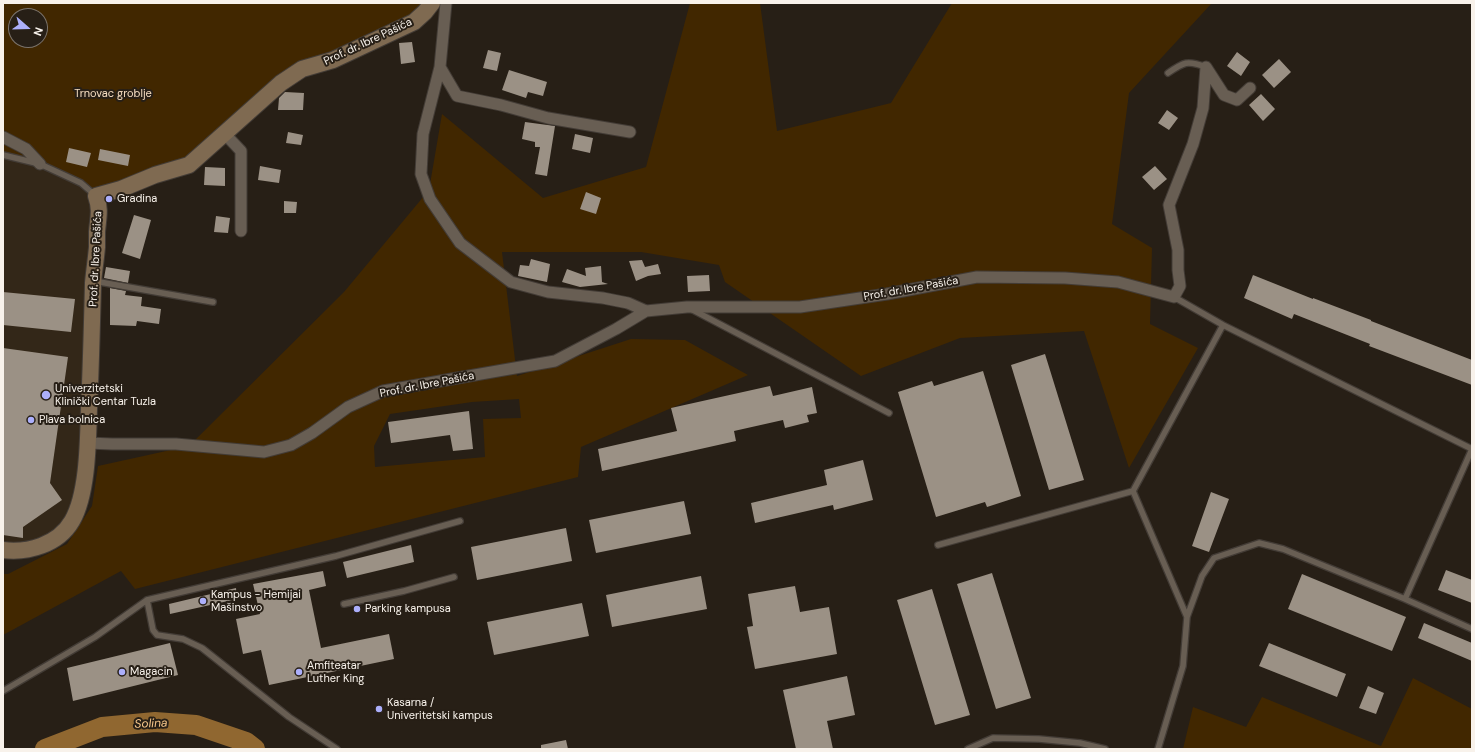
<!DOCTYPE html>
<meta charset="utf-8">
<style>
body{margin:0}
#map{position:relative;width:1475px;height:752px;overflow:hidden;background:#271f16;font-family:"DM Sans",sans-serif}
canvas{display:block}
.frame{position:absolute;inset:0;border:4px solid #f8f2eb;pointer-events:none}
.north{position:absolute;left:8px;top:8px;width:40px;height:40px;box-sizing:border-box;background:#271f16;border:1px solid #7b736b;border-radius:50%;rotate:110deg;font-size:11px;font-weight:700;line-height:16px;text-align:center;color:#f8f2eb}
.north::after{content:'';display:block;margin:auto;width:14px;height:18px;background:#acaffb;clip-path:polygon(50% 0,100% 100%,50% 72%,0 100%)}
</style>
<div id="map">
<canvas width="1475" height="752"></canvas>
<div class="frame"></div>
<div class="north">N</div>
</div>
<script>
const context = document.querySelector('canvas').getContext('2d');
context.lineJoin = 'round';
function fill(path, color) { context.fillStyle = color; context.fill(path, 'evenodd'); }
function trace(path, color, width, dash) { context.strokeStyle = color; context.lineWidth = width; context.lineCap = dash ? 'butt' : 'round'; context.setLineDash(dash || []); context.stroke(path); }
function write(font, color, halo, rows, align = 'center') {
  context.font = font + ' "DM Sans",sans-serif'; context.lineWidth = 4; context.setLineDash([]); context.textBaseline = 'middle'; context.strokeStyle = halo; context.fillStyle = color; for (const [text, x, y, turn = 0] of rows) {
    context.save(); context.translate(x, y); context.rotate((+turn || 0) * Math.PI / 180); context.textAlign = isNaN(turn) ? turn : align; if (halo) context.strokeText(text, 0, 0); context.fillText(text, 0, 0); context.restore();
  }
}
const built = new Path2D(`
 M3 155 40 164 69 178 96 196 88 443 64 531 3 550Z`);
const green = new Path2D(`
 M3 3H432L425 12 302 69 189 165 96 196 81 183 40 164 3 155ZM16 16H40V40H16Z
 M690 3H760L777 131 891 103 952 3H1212L1129 93 1112 224 1152 248 1150 324 1198 348 1129 468 1084 331 960 338 861 376 725 282 719 265 641 252H502L517 376 631 339 685 340 748 375 581 447 578 477 135 589 121 571 3 635V574H8L67 544 92 506 98 466 189 446 344 292 429 190 442 114 543 198 646 167ZM519 399 521 418 483 419 485 457 375 467 374 446 390 414 472 402Z
 M1413 678 1472 709V749H1183L1193 707 1246 727 1262 697 1381 746Z`);
const river = new Path2D(`
 M45 749 102 727 155 722 196 725 246 742 255 749`);
const building = new Path2D(`
 M412 42 415 62 401 64 399 43Z
 M488 50 501 53 497 71 483 68Z
 M1237 52 1250 62 1241 76 1227 66Z
 M1279 59 1291 72 1274 88 1262 75Z
 M509 70 547 82 543 96 528 92 526 98 502 90Z
 M285 92 304 93 303 110H278L279 98Z
 M1261 94 1275 109 1263 121 1249 105Z
 M1167 110 1178 118 1169 130 1158 123Z
 M525 122 555 126 547 176 535 174 540 147H535V142L522 139Z
 M288 132 303 135 301 145 286 143Z
 M575 134 593 138 590 153 572 149Z
 M69 148 91 153 87 167 66 162Z
 M100 149 130 155 128 166 98 160Z
 M260 166 281 170 279 183 258 180Z
 M1155 166 1167 179 1154 190 1142 177Z
 M205 167 225 168V186L204 185Z
 M586 192 601 198 596 214 580 209Z
 M284 201 297 202 296 213H284Z
 M134 215 151 220 140 259 122 253Z
 M216 216 230 218 228 233 214 232Z
 M531 259 550 264 547 282 518 276 520 265 529 266Z
 M642 260 645 267 658 264 661 274 648 276 636 281 629 261Z
 M601 266 602 282 608 284 580 287 562 282 567 269 586 276 585 268Z
 M106 267 130 271 128 283 104 278Z
 M709 275 710 291 688 292 687 276Z
 M1253 275 1313 299V298L1371 320V321L1472 360V385L1369 346 1370 344 1294 314 1292 319 1244 298Z
 M110 288 126 291 125 295 142 297 141 306 161 309 159 324 137 321 136 326 110 325Z
 M3 292 75 299 71 332 3 325Z
 M3 348 68 357 50 483 62 500 23 527V538L3 535Z
 M1045 354 1084 480 1049 490 1011 365Z
 M983 371 1021 496 987 507 985 502 936 517 898 392 932 381 934 386Z
 M770 386 773 396 812 387 817 413 807 415 809 422 785 428 783 420 734 431 736 441 602 471 598 449 677 431 671 408Z
 M469 411 473 449 453 451 450 435 391 443 388 422Z
 M863 460 873 500 834 510 833 505 755 523 751 503 827 485 824 470Z
 M1211 492 1229 499 1209 552 1192 546Z
 M684 501 691 534 596 553 589 520Z
 M566 528 572 561 477 580 471 547Z
 M411 545 414 562 347 578 343 562Z
 M1446 570 1472 580V603L1438 590Z
 M323 571 326 586 309 590 321 648 389 634 394 659 269 685 261 650 243 654 236 619 260 614 253 584Z
 M992 573 1031 698 996 709 957 584Z
 M1302 574 1406 617 1392 651 1288 609Z
 M701 576 707 609 612 627 606 595Z
 M795 586 800 612 829 607 837 654 755 669 747 627 753 626 748 594Z
 M236 588 237 599 170 614 169 604Z
 M932 589 970 715 935 725 897 600Z
 M582 603 589 636 494 655 487 622Z
 M1424 623 1472 643V661L1418 638Z
 M170 643 178 675 73 701 67 668Z
 M1269 643 1346 674 1337 697 1259 666Z
 M847 676 855 715 827 721 833 749H796L783 690Z
 M1368 686 1384 693 1376 714 1359 708Z
 M566 740 568 749H541V745Z`);
const lane = new Path2D(`
 M1168 73C1184 62 1187 60 1206 67
 M3 155 40 164 81 183 96 196
 M94 281 213 302
 M1174 297 1223 325 1472 449
 M691 309 889 413
 M938 545 1133 491
 M1405 599 1472 629
 M344 604 404 591 454 577
 M1187 617 1133 491 1223 325
 M3 691 95 637 147 600
 M337 749 289 717 202 648 183 639 157 635 153 630 147 600 336 556 460 521
 M968 749 993 738 1039 739 1080 743 1105 749
 M1158 749 1183 666 1187 617 1202 576 1214 558 1259 543 1283 549 1405 599 1472 449`);
const street = new Path2D(`
 M446 3 440 67 423 134 421 174 430 199 460 243 511 282 548 292 603 298 628 303 646 311
 M440 67 457 96 501 105 548 118 630 132
 M224 133 241 151V231
 M3 137 26 149 40 164
 M88 443 112 444H176L264 452 291 445 312 433 348 407 383 391 555 361 616 329 646 311 687 307H800L887 294 977 277 1065 278 1118 282 1174 297 1180 286 1178 270V250L1169 205 1193 144 1203 108 1206 67 1224 95 1237 100 1250 88`);
const secondary = new Path2D(`
 M3 550C28 553 58 545 72 521 88 494 88 440 89 408 91 366 92 325 93 283 94 271 96 259 97 247 97 242 97 237 97 232 98 218 101 210 96 196L121 189 155 175 189 165 281 83 302 69 333 60 414 22 425 12 432 3`);
const markers = [
 [109,199,4,"#acaffb"],
 [46,395,5,"#acaffb"],
 [31,420,4,"#acaffb"],
 [203,601,4,"#acaffb"],
 [357,609,4,"#acaffb"],
 [122,672,4,"#acaffb"],
 [299,672,4,"#acaffb"],
 [379,709,4,"#acaffb"]
];
const streetNames = [
 ["Prof. dr. Ibre Pašića",368,42,-25],
 ["Prof. dr. Ibre Pašića",96,259,-87],
 ["Prof. dr. Ibre Pašića",911,289,-10],
 ["Prof. dr. Ibre Pašića",427,385,-11]
];
const parkNames = [
 ["Trnovac groblje",113,94]
];
const poiNames = [
 ["Gradina",117,199],
 ["Univerzitetski",55,389],
 ["Klinički Centar Tuzla",55,402],
 ["Plava bolnica",39,420],
 ["Kampus - Hemijai",211,595],
 ["Mašinstvo",211,608],
 ["Parking kampusa",365,609],
 ["Amfiteatar",307,666],
 ["Luther King",307,679],
 ["Magacin",130,672],
 ["Kasarna /",387,703],
 ["Univeritetski kampus",387,716]
];
const waterNames = [
 ["Solina",151,724,-2]
];
fill(built, '#332718');
fill(green, '#412700');
trace(river, '#906730', 20);
fill(building, '#9b9185');
trace(lane, '#433c36', 8);
trace(street, '#433c36', 13);
trace(secondary, '#433c36', 18);
trace(lane, '#685e53', 5.5);
trace(street, '#685e53', 11);
trace(secondary, '#7f6a51', 16);
for (const [x, y, r, color] of markers) { const dot = new Path2D(); dot.arc(x, y, r, 0, 2 * Math.PI); context.fillStyle = color; context.fill(dot); trace(dot, '#271f16', 1.5); }
write('11px', '#f8f2eb', '#271f16', streetNames);
write('11px', '#f6ddc0', '#271f16', parkNames);
write('11px', '#f8f2eb', '#271f16', poiNames, 'left');
write('italic 12px', '#f6c689', '#271f16', waterNames);
</script>
